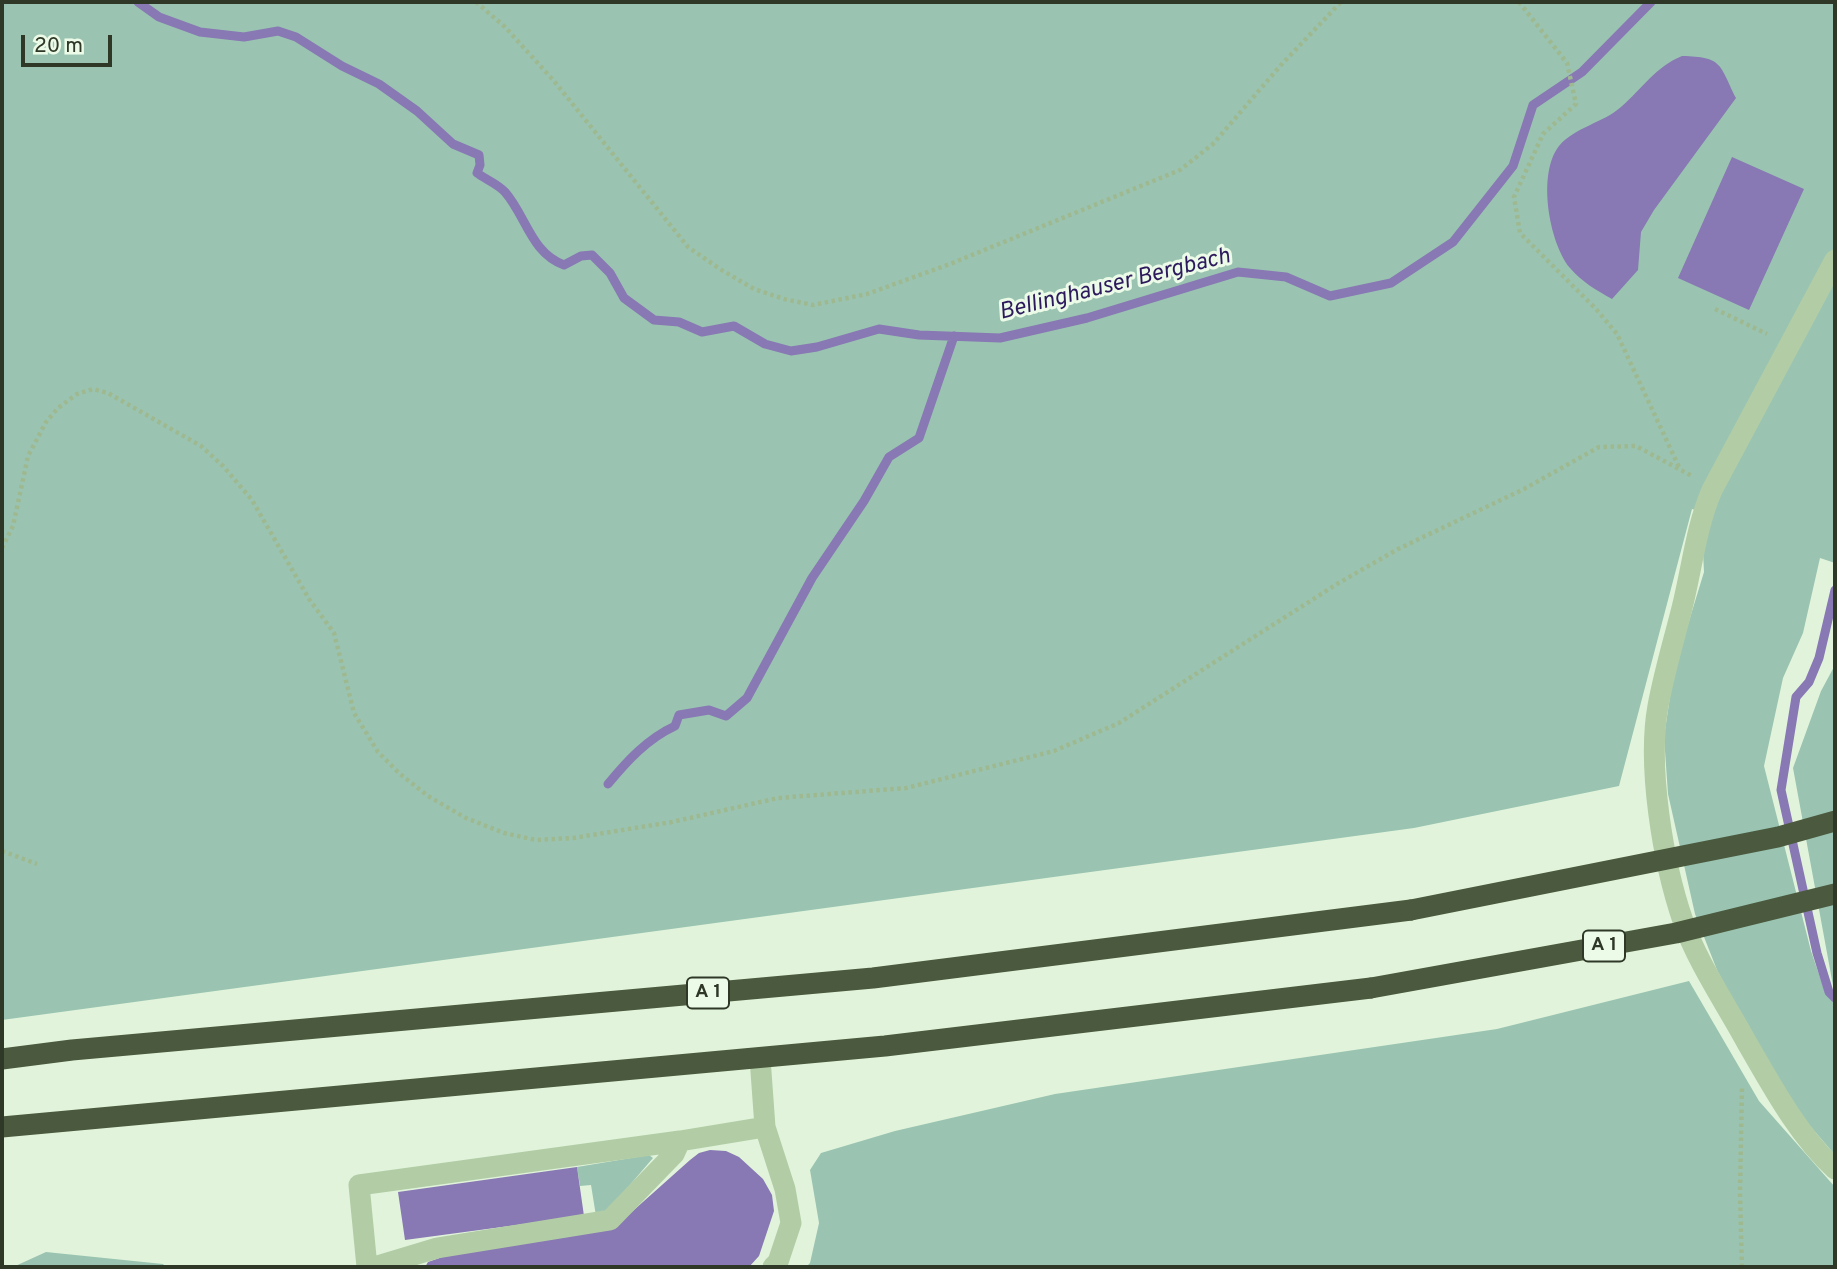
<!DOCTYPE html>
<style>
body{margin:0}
#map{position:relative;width:1837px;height:1269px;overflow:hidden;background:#e1f4db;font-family:Overpass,sans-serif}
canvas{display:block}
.frame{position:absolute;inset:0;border:4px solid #2f3827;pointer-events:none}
.scale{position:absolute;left:21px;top:35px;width:91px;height:32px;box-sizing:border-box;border:4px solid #2f3827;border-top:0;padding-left:9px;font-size:21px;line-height:24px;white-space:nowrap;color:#2f3827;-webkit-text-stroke:5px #ecfbe8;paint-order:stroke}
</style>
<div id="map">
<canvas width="1837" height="1269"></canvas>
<div class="frame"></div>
<div class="scale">20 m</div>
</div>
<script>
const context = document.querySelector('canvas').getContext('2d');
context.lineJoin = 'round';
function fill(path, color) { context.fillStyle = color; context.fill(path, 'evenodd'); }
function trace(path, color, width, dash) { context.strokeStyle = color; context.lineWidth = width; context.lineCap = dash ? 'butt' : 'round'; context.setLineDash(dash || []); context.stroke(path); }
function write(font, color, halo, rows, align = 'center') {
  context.font = font + ' Overpass,sans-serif'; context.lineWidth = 6; context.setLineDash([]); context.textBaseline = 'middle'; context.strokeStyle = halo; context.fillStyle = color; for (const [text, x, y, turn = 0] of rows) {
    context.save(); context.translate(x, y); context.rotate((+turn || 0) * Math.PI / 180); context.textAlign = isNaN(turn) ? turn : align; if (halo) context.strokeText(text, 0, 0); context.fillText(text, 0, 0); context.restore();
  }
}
const green = new Path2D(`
 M2 2H1835V563L1820 558 1803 633 1783 678 1764 766 1811 951 1825 992 1834 991 1793 768 1821 691 1835 665V1155L1804 1119 1765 1060 1717 970 1695 914 1668 794 1664 737 1674 670 1704 572 1703 552 1712 516 1692 509 1619 786 1414 828 2 1020Z
 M1689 981 1759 1101 1835 1187V1267H806L810 1263 819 1223 810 1170 821 1153 895 1131 1055 1094 1497 1029Z
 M649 1155 653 1158 605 1214 596 1216 591 1185 580 1186 577 1167Z
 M46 1252 163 1264 166 1267H13Z`);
const water = new Path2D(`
 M1682 56C1723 57 1719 64 1736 98L1654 210 1641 232 1638 270 1612 299C1596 290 1582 282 1570 268 1549 242 1537 174 1559 146 1575 127 1603 123 1621 107 1643 88 1655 67 1682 56Z
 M1732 157 1804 189 1749 310 1678 278Z
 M710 1150 726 1151 739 1157 763 1179 772 1195 774 1211 759 1256 749 1267H425L428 1262 451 1254 616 1226 690 1160 699 1153Z
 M577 1167 584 1216 405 1240 398 1192Z`);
const stream = new Path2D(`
 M138 2 159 17 200 32 244 37 278 31 296 37 342 66 379 84 417 111 453 144 479 155 480 165 477 173C485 179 498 184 505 192 526 216 531 253 564 265L581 256 592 255 610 273 624 298 654 320 679 322 702 332 734 326 765 344 791 351 817 347 879 329 919 335 1000 338 1087 318 1238 272 1286 277 1330 296 1391 283 1453 242 1513 166 1533 105 1582 72 1651 2
 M1835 590 1819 658 1809 682 1796 697 1781 790 1817 953 1829 992 1835 998
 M608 784C627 761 647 739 675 726L679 715 709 710 726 716 747 698 812 578 864 501 889 457 919 438 954 336`);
const path = new Path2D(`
 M476 2 505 27 554 81 688 247 720 269 754 289 784 299 813 305 867 294 950 264 1180 170 1213 144 1281 65 1341 2
 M1519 2 1567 63 1576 104 1543 134 1514 197 1520 233 1596 309 1617 334 1679 467
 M1715 309 1767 334
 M2 548 13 526 28 456 46 422 58 408 77 394 93 389 108 393 201 446 223 466 252 500 309 599 334 633 354 713 378 752 400 774 428 796 466 818 504 833 536 840 573 838 672 822 778 798 906 788 1054 751 1119 723 1337 584 1398 549 1524 489 1599 447 1636 446 1692 476
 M2 851 37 864
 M1742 1267 1740 1193 1742 1086`);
const minor = new Path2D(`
 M1835 260 1712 490C1696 527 1692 568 1682 608 1674 640 1664 673 1658 706 1647 766 1663 863 1683 921 1696 960 1727 1006 1747 1043 1772 1086 1798 1135 1835 1169
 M760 1058 765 1127 785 1189 791 1223 778 1262 773 1267
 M367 1267 359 1185 680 1141
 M374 1267 437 1248 610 1220 674 1154 680 1141 765 1127`);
const highway = new Path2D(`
 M2 1059 72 1050 873 978 1411 910
 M2 1127 885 1046 1371 988`);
const highwayBridge = new Path2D(`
 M1411 910 1778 837 1835 821
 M1371 988 1676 933 1835 894`);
const shields = [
 [1604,946,42],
 [708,993,42]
];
const shieldNames = [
 ["A 1",1604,946],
 ["A 1",708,993]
];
const waterNames = [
 ["Bellinghauser Bergbach",1115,286,-14]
];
fill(green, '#9ac4b1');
fill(water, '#8878b3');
trace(stream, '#8878b3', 9);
trace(path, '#9eb990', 4.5, [3.5, 3.5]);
trace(minor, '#b2cda6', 21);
trace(highway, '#4b5a3e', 21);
trace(highwayBridge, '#4b5a3e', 21);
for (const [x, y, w] of shields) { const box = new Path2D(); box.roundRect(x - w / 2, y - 15.5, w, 31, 5); context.fillStyle = '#ecfbe8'; context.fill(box); trace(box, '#2f3827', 2); }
write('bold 19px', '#2f3827', null, shieldNames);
write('italic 23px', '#2d1a5d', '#ecfbe8', waterNames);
</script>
